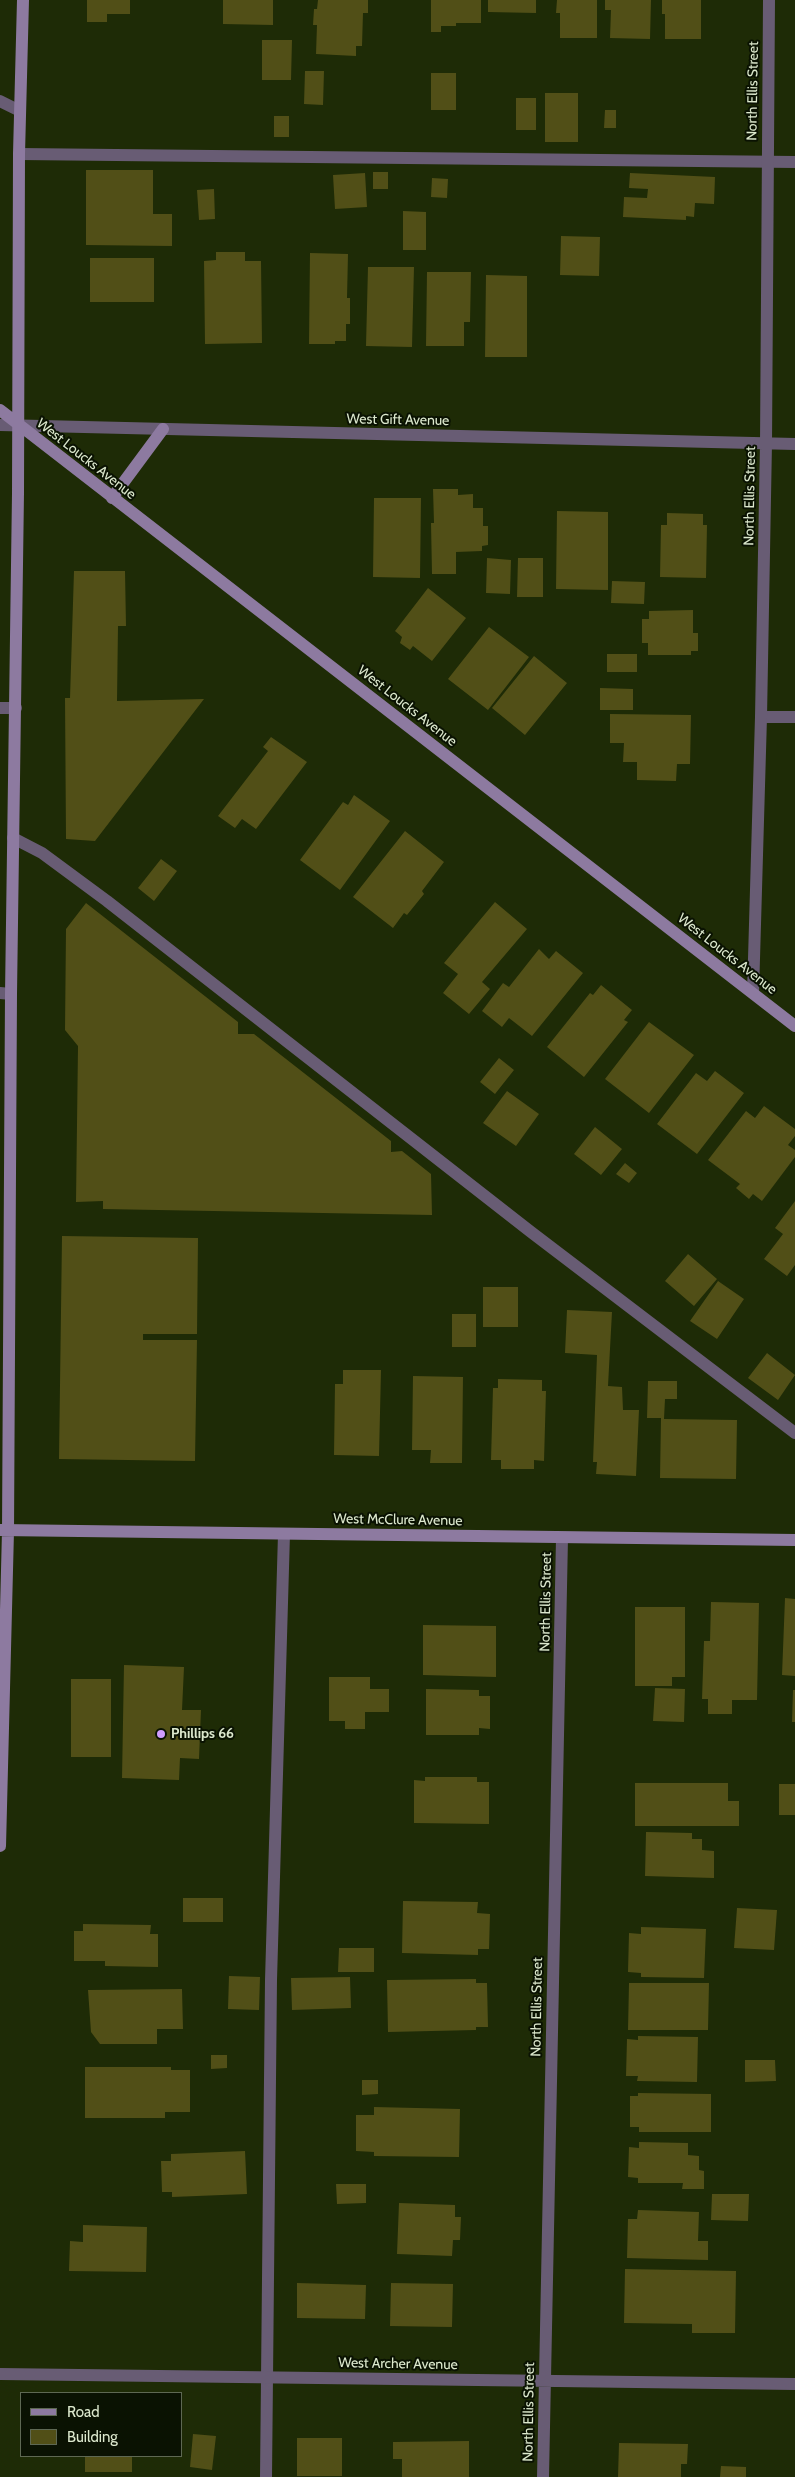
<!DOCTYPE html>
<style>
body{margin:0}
#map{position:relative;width:795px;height:2477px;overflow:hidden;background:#1e2b06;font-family:Cabin,sans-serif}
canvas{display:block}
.legend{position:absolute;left:20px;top:2392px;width:162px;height:65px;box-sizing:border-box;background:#0a1202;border:1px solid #5e6853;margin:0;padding:6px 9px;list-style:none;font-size:15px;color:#dce8cd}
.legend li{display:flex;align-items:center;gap:10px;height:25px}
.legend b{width:25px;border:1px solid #5e6853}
</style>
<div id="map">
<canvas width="795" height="2477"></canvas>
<ul class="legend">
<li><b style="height:6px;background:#8d7aa0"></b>Road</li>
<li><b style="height:14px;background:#514f17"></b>Building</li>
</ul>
</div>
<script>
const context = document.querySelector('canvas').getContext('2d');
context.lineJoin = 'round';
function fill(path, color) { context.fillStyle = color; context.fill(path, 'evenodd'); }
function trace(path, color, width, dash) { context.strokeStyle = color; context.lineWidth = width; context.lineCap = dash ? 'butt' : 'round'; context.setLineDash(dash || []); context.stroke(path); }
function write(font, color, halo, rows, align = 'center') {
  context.font = font + ' Cabin,sans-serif'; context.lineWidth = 4; context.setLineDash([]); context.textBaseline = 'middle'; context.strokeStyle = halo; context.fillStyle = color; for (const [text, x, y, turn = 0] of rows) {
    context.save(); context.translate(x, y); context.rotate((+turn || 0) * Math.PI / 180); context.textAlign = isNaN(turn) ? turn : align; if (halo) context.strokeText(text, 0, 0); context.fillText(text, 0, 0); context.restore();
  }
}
const building = new Path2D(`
 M87 0H130V14H107V22H87Z
 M223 0H273V25L223 24Z
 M318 0H368V13H363L362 46H356V56L316 54 317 25H313L314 9H317Z
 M431 0H481V23H456V26H441V32H431Z
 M488 0H536V13L488 12Z
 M557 0H597V38H560V13H556Z
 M605 0H651L650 39 610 38 611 10H605Z
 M662 0H701V39H665V14H662Z
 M262 40H292L291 80H262Z
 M305 71H324L323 105 304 104Z
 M431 73H456V110H431Z
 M545 93H578V142H545Z
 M516 98H536V130H516Z
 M605 110H616V128H604Z
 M274 116H289V137H274Z
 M86 170H153V214H172V246L86 245Z
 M373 172H388V189H373Z
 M365 173 367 207 335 209 333 175Z
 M630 173 715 177 714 204 695 203 694 217 686 216V220L623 217 624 197 647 198 648 189 629 188Z
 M432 178 448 179 447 198 431 197Z
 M214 189 215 219 199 220 197 190Z
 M403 211 426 212V250H403Z
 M561 236 600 237 599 276 560 275Z
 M216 252H245V261H261L262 343 205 344 204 261 216 260Z
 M310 253 348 254 347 298H350V324H346V341H335V344H309Z
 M90 258H154V302H90Z
 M368 267H414L412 347 366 346Z
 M427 272H471L470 322H464V346H426Z
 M486 275 527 276V357H485Z
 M433 489H458V495L473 494V508H483V526H488V545L482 546V551L456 552V574H432L431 523H434Z
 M374 498H421L420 578 373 577Z
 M557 511 608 512V590L556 589Z
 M667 513 703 514V525H707L706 578 660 577 661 525H667Z
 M487 558 511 560 510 594 486 593Z
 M518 558H543V597H517Z
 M74 571H125L126 626H118L117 701 204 699 95 841 66 839 65 698H70Z
 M612 581 645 582 644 604 611 603Z
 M428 588 466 618 432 661 413 646 410 650 400 643 402 637 395 631Z
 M693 610V633H698V651H691V655H648V643H642V619H649V611Z
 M489 627 529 657 488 710 448 679Z
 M607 654H637V672H607Z
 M534 656 567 683 525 735 492 708Z
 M600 688 633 689V710H600Z
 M610 714 691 715 690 764H677L676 781 637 780V762H623L624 743H610Z
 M271 737 307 762 256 829 242 819 235 828 218 816 268 751 263 747Z
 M354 795 390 821 340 890 300 860 343 802 348 805Z
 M405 831 444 862 422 891 424 894 407 915 404 913 393 928 353 897Z
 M161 859 177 871 154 901 138 888Z
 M495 902 527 929 482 982 490 989 469 1014 443 993 458 974 444 963Z
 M86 903 238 1022V1034H254L391 1141V1152L402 1151 431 1174 432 1215 103 1209V1201L76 1202 78 1046 65 1030 66 929Z
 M539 949 549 959 556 951 583 973 532 1036 509 1018 502 1027 482 1011 503 983 509 987Z
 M601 985 632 1010 624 1020 628 1022 584 1077 547 1047 590 993 593 995Z
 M649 1022 694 1055 649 1113 605 1079Z
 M499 1058 514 1070 495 1094 480 1082Z
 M715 1071 744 1093 697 1154 657 1124 696 1073 707 1081Z
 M507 1091 539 1114 516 1146 483 1123Z
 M764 1106 795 1129V1136L788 1145 795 1150V1157L762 1201 753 1194 749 1199 736 1188 740 1184 708 1160 746 1111 755 1118Z
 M595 1127 622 1149 601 1175 574 1154Z
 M625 1163 637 1173 629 1183 616 1174Z
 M795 1201V1265L787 1276 764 1259 783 1234 775 1228Z
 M62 1236 198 1238 197 1334H143V1340H197L195 1461 59 1459Z
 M688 1254 717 1279 694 1306 665 1281Z
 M718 1281 744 1299 717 1339 690 1321Z
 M483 1287H518V1327H483Z
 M567 1310 612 1312 608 1386 622 1387 623 1410H639L636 1476 596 1474 597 1462H593L597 1355 565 1353Z
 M452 1314H476V1347H452Z
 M767 1353 795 1375 778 1400 748 1378Z
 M343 1370H381L379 1456 334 1455 335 1384H343Z
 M413 1376 463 1377 462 1463H430L431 1450H412Z
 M498 1379 542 1380V1391H546L544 1461 534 1460V1469H501V1460H491L493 1388H498Z
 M648 1381H677V1399H665L664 1419 737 1420 736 1479 660 1478 661 1418H647Z
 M785 1598 795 1599V1676L782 1675Z
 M711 1602 759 1603 757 1700H732V1714H708V1699H702L704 1641H710Z
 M635 1607H685V1677H672V1686H635Z
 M423 1625 496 1626V1677L423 1675Z
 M124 1665 184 1667 182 1710H201L199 1759 180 1758 179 1780 122 1778Z
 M329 1677H370V1689H389V1712H365V1729H345V1721H329Z
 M71 1679H111V1757H71Z
 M655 1688 685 1689 684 1722 653 1721Z
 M426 1689 479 1690V1696H490V1729L479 1728V1735H426Z
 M793 1690H795V1722H792Z
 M425 1777H477V1782H489V1824L414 1823V1780L425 1781Z
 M635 1783H728V1801H739V1826H635Z
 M779 1784H795V1815H779Z
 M646 1832 692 1833V1839H702V1850L714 1851V1878L645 1876Z
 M183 1898H223V1922H183Z
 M403 1901 478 1902 477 1913 490 1914 489 1949H478V1955L402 1953Z
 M737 1908 777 1910 774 1950 734 1948Z
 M83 1924 151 1925 150 1934H158V1967L105 1966V1961H74V1931H83Z
 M641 1927 706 1929 704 1978 641 1977V1973L628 1972 629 1933 641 1934Z
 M339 1948H374V1972H338Z
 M229 1976 260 1977 259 2010 228 2009Z
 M350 1977 351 2008 292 2010 291 1978Z
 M476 1979V1983H487L488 2027H476V2030L388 2032 387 1980Z
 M629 1983H709L708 2030H628Z
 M182 1989 183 2029H157V2044H100L91 2032 88 1990Z
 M638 2036 698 2037 697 2082 637 2081 638 2076H626L627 2039 638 2040Z
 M211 2055H227V2068L211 2069Z
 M745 2060H775L776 2081 745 2082Z
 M85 2067H171V2070H190V2112H165V2118H85Z
 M362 2080H378V2094L362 2095Z
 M638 2093 711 2094V2132H639V2127H630V2096H638Z
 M374 2107 460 2109 459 2157 374 2156V2152L356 2151V2115H374Z
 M639 2142 688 2143V2155L699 2156V2170L704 2171V2189H682L683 2183H638V2178L628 2177 629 2147 639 2148Z
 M245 2151 247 2194 172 2197V2192H162L161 2161H171V2154Z
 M336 2184H366V2203L337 2204Z
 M712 2194H749L748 2221 711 2220Z
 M399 2203 455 2205V2217H461L460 2240H453L452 2256 397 2254Z
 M638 2210 699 2212 698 2241H708V2260L627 2258 628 2219H637Z
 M83 2225 147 2227 146 2272 69 2271 70 2241 83 2242Z
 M625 2269 736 2271 735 2333H692V2324L624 2323Z
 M297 2283 366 2285 365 2319 297 2318Z
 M391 2283 453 2284 452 2327 390 2326Z
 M193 2434 216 2436 212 2470 190 2467Z
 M297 2438H342V2476H297Z
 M469 2441V2477H402V2459H393V2442Z
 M619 2443 688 2444 687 2464H681V2477H618Z
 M85 2456H132V2472H85Z
 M721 2466 746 2467V2477H720Z`);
const lane = new Path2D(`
 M0 101 20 111
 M19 154 795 162
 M0 708H16
 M761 717H795
 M13 838 42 853 107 901 531 1232 795 1433
 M266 2477 271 1980 284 1534`);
const street = new Path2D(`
 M0 425 795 444
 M0 993 11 994
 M753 993 761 717 766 443 769 0
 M0 2374 795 2384
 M543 2477 562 1538`);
const secondary = new Path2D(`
 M0 410 795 1026
 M112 498 163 429
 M0 1530 795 1540
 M0 1846 8 1531 11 994 18 493 19 154 23 0`);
const markers = [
 [161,1734,5,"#d09dff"]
];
const streetNames = [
 ["North Ellis Street",753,91,-89],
 ["West Gift Avenue",398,420,1],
 ["West Loucks Avenue",86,459,38],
 ["North Ellis Street",750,496,-89],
 ["West Loucks Avenue",407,706,38],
 ["West Loucks Avenue",727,954,38],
 ["West McClure Avenue",398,1520,1],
 ["North Ellis Street",546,1602,-89],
 ["North Ellis Street",537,2007,-89],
 ["West Archer Avenue",398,2364,1],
 ["North Ellis Street",529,2412,-89]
];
const poiNames = [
 ["Phillips 66",171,1734]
];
fill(building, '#514f17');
trace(lane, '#685c74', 12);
trace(street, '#685c74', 12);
trace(secondary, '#8d7aa0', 12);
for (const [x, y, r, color] of markers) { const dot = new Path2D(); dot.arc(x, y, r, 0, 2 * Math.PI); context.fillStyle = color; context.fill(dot); trace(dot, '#0a1202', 2); }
write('14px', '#dce8cd', '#0a1202', streetNames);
write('bold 14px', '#dce8cd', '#0a1202', poiNames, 'left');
</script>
